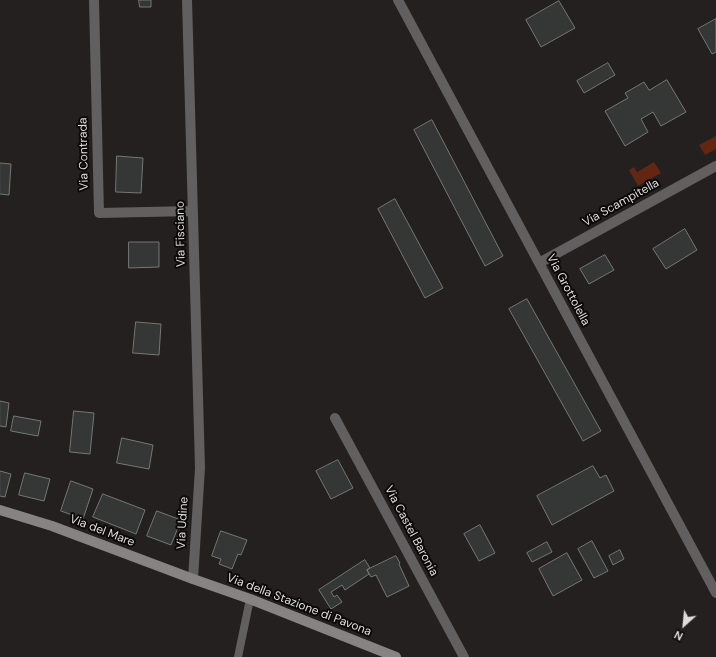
<!DOCTYPE html>
<style>
body{margin:0}
#map{position:relative;width:716px;height:657px;overflow:hidden;background:#23201f;font-family:"DM Sans",sans-serif}
canvas{display:block}
.north{position:absolute;left:664px;top:605px;width:40px;height:40px;-webkit-text-stroke:3px #0b0a09;paint-order:stroke;rotate:207deg;font-size:11px;font-weight:700;line-height:16px;text-align:center;color:#dfdddc}
.north::after{content:'';display:block;margin:auto;width:14px;height:18px;background:#dfdddc;clip-path:polygon(50% 0,100% 100%,50% 72%,0 100%)}
</style>
<div id="map">
<canvas width="716" height="657"></canvas>
<div class="north">N</div>
</div>
<script>
const context = document.querySelector('canvas').getContext('2d');
context.lineJoin = 'round';
function fill(path, color) { context.fillStyle = color; context.fill(path, 'evenodd'); }
function trace(path, color, width, dash) { context.strokeStyle = color; context.lineWidth = width; context.lineCap = dash ? 'butt' : 'round'; context.setLineDash(dash || []); context.stroke(path); }
function write(font, color, halo, rows, align = 'center') {
  context.font = font + ' "DM Sans",sans-serif'; context.lineWidth = 4; context.setLineDash([]); context.textBaseline = 'middle'; context.strokeStyle = halo; context.fillStyle = color; for (const [text, x, y, turn = 0] of rows) {
    context.save(); context.translate(x, y); context.rotate((+turn || 0) * Math.PI / 180); context.textAlign = isNaN(turn) ? turn : align; if (halo) context.strokeText(text, 0, 0); context.fillText(text, 0, 0); context.restore();
  }
}
const water = new Path2D(`
 M716 136V149L705 155 699 145Z
 M654 162 661 173 638 186 629 170 634 167 637 172Z`);
const building = new Path2D(`
 M139 0H151V7H140Z
 M559 1 575 28 541 47 526 20Z
 M716 19V52L712 54 698 29Z
 M608 63 615 75 584 93 577 81Z
 M667 80 686 112 661 126 653 112 641 119 648 132 625 146 605 111 628 98 625 93 644 82 649 90Z
 M432 120 503 256 485 266 414 130Z
 M117 156 143 158 141 193 116 192Z
 M0 163 11 164 9 195 0 194Z
 M395 199 443 288 425 298 378 209Z
 M685 229 697 250 666 269 653 249Z
 M129 242H159V267L129 268Z
 M605 255 614 270 589 284 580 269Z
 M527 299 601 431 583 441 509 309Z
 M136 322 161 324 159 355 133 353Z
 M0 401 9 403 6 427 0 426Z
 M74 411 94 413 90 454 70 452Z
 M14 416 41 421 38 436 11 431Z
 M122 438 153 445 149 469 117 463Z
 M338 460 353 488 331 499 316 471Z
 M593 466 600 478 606 475 614 491 552 525 537 496Z
 M0 471 11 474 5 497 0 496Z
 M25 473 50 479 44 501 19 495Z
 M71 481 93 489 83 519 61 511Z
 M103 494 145 510 136 534 93 517Z
 M157 511 181 520 171 545 147 536Z
 M480 525 495 553 479 561 464 534Z
 M221 531 247 540 241 555 238 554 232 569 219 564 221 559 212 556Z
 M592 541 608 571 594 578 578 549Z
 M547 542 552 552 532 562 527 553Z
 M620 550 624 559 613 565 609 556Z
 M567 553 582 580 553 596 539 569Z
 M396 556 400 563 399 564 409 586 387 597 376 575 371 577 367 570Z
 M365 560 370 568 367 570 369 574 345 590 342 585 331 592 334 597 337 595 342 602 331 609 319 590Z`);
const service = new Path2D(`
 M238 657 250 599`);
const minor = new Path2D(`
 M94 0 99 213 193 211
 M187 0 200 468 193 579
 M398 0 716 593
 M539 263 716 166
 M335 418 464 657`);
const secondary = new Path2D(`
 M0 510 52 526 193 579 250 599 396 657`);
const streetNames = [
 ["Via Contrada",84,154,-91],
 ["Via Scampitella",621,203,-29],
 ["Via Fisciano",181,234,-91],
 ["Via Grottolella",568,290,62],
 ["Via Udine",183,523,-87],
 ["Via del Mare",102,531,21],
 ["Via Castel Baronia",411,531,62],
 ["Via della Stazione di Pavona",299,605,21]
];
fill(water, '#622613');
fill(building, '#343736');
trace(building, '#747876', 1);
trace(service, '#615f5f', 8);
trace(minor, '#615f5f', 10);
trace(secondary, '#868382', 10);
write('12px', '#dfdddc', '#0b0a09', streetNames);
</script>
